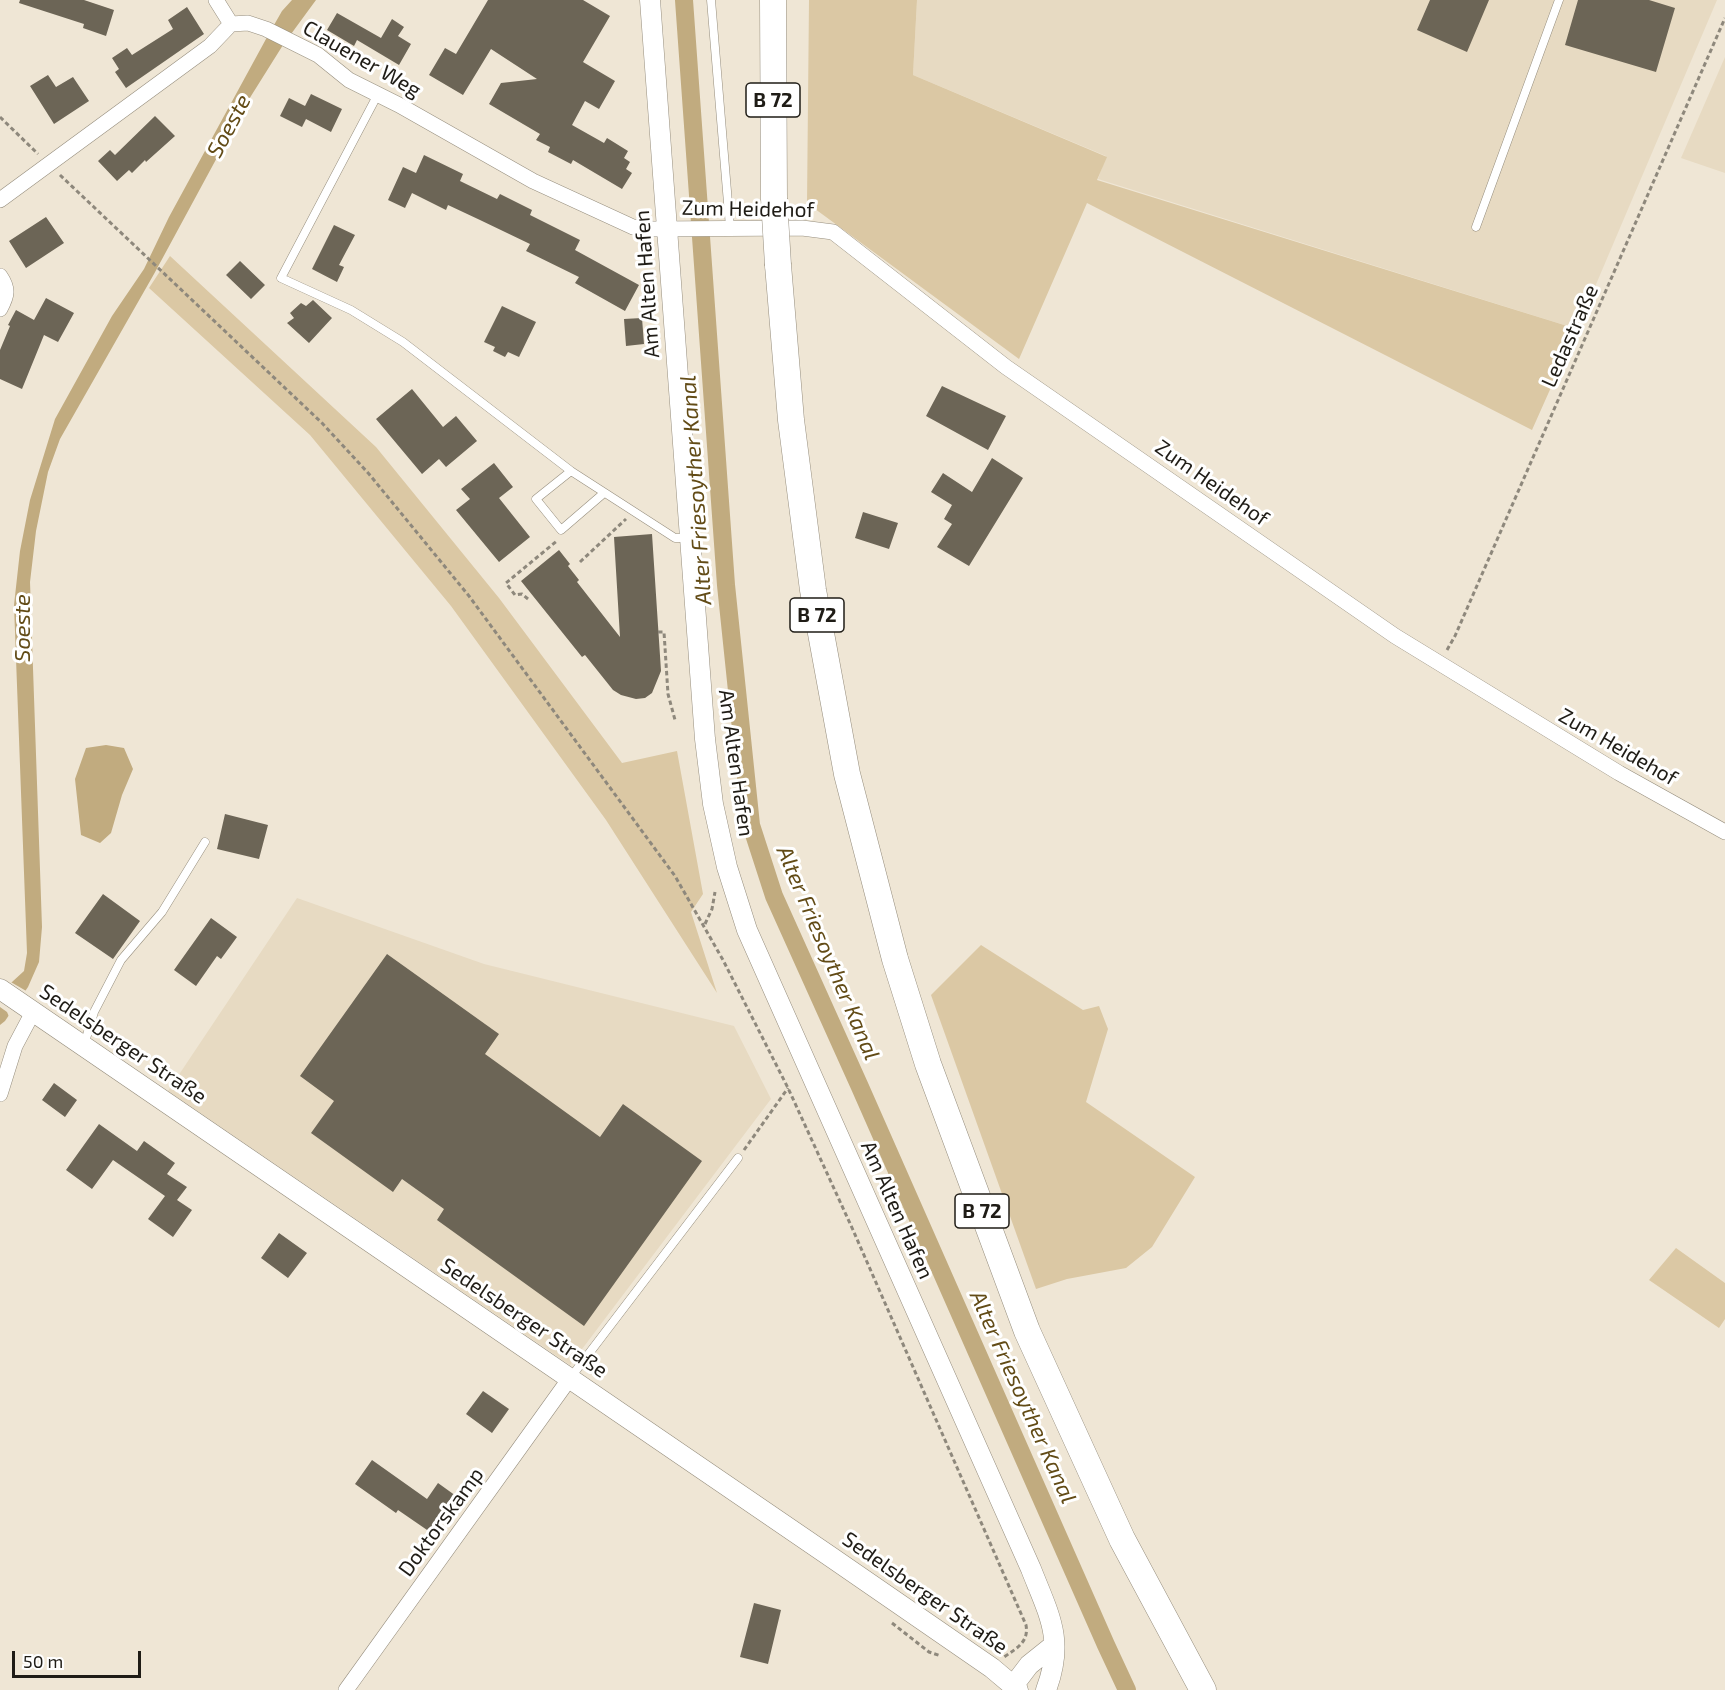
<!DOCTYPE html>
<meta charset="utf-8">
<style>
body{margin:0}
#map{position:relative;width:1725px;height:1690px;overflow:hidden;background:#efe6d5;font-family:"Exo 2",sans-serif}
canvas{display:block}
.scale{position:absolute;left:12px;top:1651px;width:129px;height:27px;box-sizing:border-box;border:3px solid #1f1c16;border-top:0;padding-left:8px;font-size:18px;line-height:21px;white-space:nowrap;color:#1f1c16;-webkit-text-stroke:4px #fff;paint-order:stroke}
</style>
<div id="map">
<canvas width="1725" height="1690"></canvas>
<div class="scale">50 m</div>
</div>
<script>
const context = document.querySelector('canvas').getContext('2d');
context.lineJoin = 'round';
function fill(path, color) { context.fillStyle = color; context.fill(path, 'evenodd'); }
function trace(path, color, width, dash) { context.strokeStyle = color; context.lineWidth = width; context.lineCap = dash ? 'butt' : 'round'; context.setLineDash(dash || []); context.stroke(path); }
function write(font, color, halo, rows, align = 'center') {
  context.font = font + ' "Exo 2",sans-serif'; context.lineWidth = 6; context.setLineDash([]); context.textBaseline = 'middle'; context.strokeStyle = halo; context.fillStyle = color; for (const [text, x, y, turn = 0] of rows) {
    context.save(); context.translate(x, y); context.rotate((+turn || 0) * Math.PI / 180); context.textAlign = isNaN(turn) ? turn : align; if (halo) context.strokeText(text, 0, 0); context.fillText(text, 0, 0); context.restore();
  }
}
const built = new Path2D(`
 M917 0H1717L1577 329 1098 179 1106 156 913 75Z
 M1725 57V173L1681 158Z
 M297 898 484 964 734 1026 771 1099 570 1365 168 1091Z`);
const green = new Path2D(`
 M809 0H917L913 75 1107 157 1097 180 1577 329 1532 430 1087 203 1019 359 807 203Z
 M170 256 376 447 499 598 622 763 677 751 703 894 691 912 717 993 606 820 451 606 310 435 149 288Z
 M981 945 1083 1010 1099 1006 1108 1029 1086 1102 1195 1177 1152 1247 1126 1268 1067 1279 1036 1289 931 995Z
 M1676 1248 1725 1283V1319L1719 1328 1649 1280Z`);
const water = new Path2D(`
 M292 0H316L283 45 246 104 154 274 60 439 48 472 36 531 30 582 42 927 39 962 28 987 5 1021 0 1025V993L24 971 27 953 14 605 20 551 30 500 55 419 112 316 144 269 169 217 266 39 282 11Z
 M106 745 124 748 133 769 122 795 111 833 100 843 81 835 75 779 86 748Z`);
const pier = new Path2D(`
 M9 981 28 992 10 1019 7 1012 0 1007V989Z`);
const canal = new Path2D(`
 M684 0 726 585 751 825 774 896 860 1087 1106 1645 1127 1690`);
const building = new Path2D(`
 M20 0H84L114 10 106 36 83 28 84 24 19 3Z
 M488 0H583L610 16 583 62 615 81 599 109 585 101 572 125 604 143 607 138 628 151 624 158 630 162 626 169 632 173 622 189 573 160 571 164 548 152 550 147 536 140 540 134 489 104 501 83 537 79 491 49 463 95 429 75 445 48 456 54Z
 M1430 0H1489L1467 52 1417 30Z
 M1578 0H1649L1675 8 1656 72 1565 45Z
 M187 7 204 34 126 88 115 72 119 69 112 58 127 48 132 55 173 29 168 20Z
 M337 13 381 38 392 19 404 27 398 36 411 44 399 65 357 40 354 46 327 30Z
 M48 75 56 87 73 77 89 101 54 124 30 86Z
 M311 94 342 109 331 132 306 119 302 127 280 116 289 98 305 106Z
 M155 116 175 136 146 162 145 160 132 173 129 170 117 181 98 161 110 150 115 155Z
 M424 155 463 174 460 181 497 199 500 194 532 210 530 215 580 240 575 250 639 285 625 311 575 283 579 277 526 251 530 244 480 220 448 205 446 210 412 193 405 208 388 200 403 167 416 173Z
 M46 217 64 243 26 268 9 241Z
 M334 225 355 235 339 265 344 267 337 282 312 269Z
 M240 261 265 285 251 299 226 275Z
 M46 298 74 313 58 342 44 335 22 389 0 379V350L10 326 8 325 16 310 34 320Z
 M313 300 332 318 309 343 287 323 294 318 290 313 301 303 306 306Z
 M502 306 536 322 519 357 508 352 505 357 493 351 495 347 484 342Z
 M642 318 644 344 626 346 624 319Z
 M942 386 1006 416 988 450 926 416Z
 M412 389 443 427 456 416 477 441 446 467 439 459 422 474 376 419Z
 M992 458 1023 478 969 566 937 547 952 524 944 519 952 505 931 492 943 473 972 492Z
 M494 463 513 487 499 498 530 537 499 562 456 510 470 499 461 489Z
 M863 512 898 523 889 549 855 538Z
 M652 534 661 671 652 693 645 698 636 699 621 695 613 690 585 655 582 657 521 581 559 550 570 564 568 566 579 580 577 582 620 637 614 537Z
 M225 814 268 825 259 859 217 849Z
 M103 894 140 921 113 959 75 933Z
 M211 918 237 937 221 959 217 956 196 986 174 970Z
 M387 954 499 1034 485 1054 600 1137 623 1104 702 1161 584 1326 437 1220 444 1209 402 1179 393 1192 311 1133 334 1101 300 1076Z
 M54 1083 77 1100 65 1117 42 1100Z
 M99 1124 137 1151 144 1141 175 1163 167 1174 187 1187 177 1200 192 1210 173 1237 148 1219 165 1196 113 1160 92 1189 66 1170Z
 M279 1233 307 1253 288 1278 261 1258Z
 M483 1391 509 1409 492 1433 466 1414Z
 M372 1460 427 1499 438 1483 456 1496 430 1532 398 1510 396 1513 355 1484Z
 M754 1603 781 1610 768 1664 740 1657Z`);
const path = new Path2D(`
 M0 117 38 154
 M60 175 322 423 369 474 469 596 675 876 723 960 788 1088 853 1230 1026 1625C1029 1642 1017 1648 1004 1657
 M580 562 626 519
 M528 599 522 594 515 595 506 583 558 540
 M658 632H664L668 694 675 720
 M1447 650 1455 636 1725 18
 M705 924 712 909 715 892
 M744 1150 788 1088
 M892 1623 929 1652 941 1656`);
const service = new Path2D(`
 M711 0 730 227
 M378 94 281 278 351 310 403 342 571 471 675 538H688
 M1476 227 1559 0
 M571 471 536 499 561 530 604 493
 M84 1045 94 1012 121 960 162 912 205 842
 M571 1377 738 1158`);
const minor = new Path2D(`
 M216 0 231 24
 M0 200 210 46 231 24 248 23 266 29 318 55 349 80 399 105 533 181 633 227 653 229 802 228 833 232 1006 367 1395 636 1619 773 1725 832
 M0 276C9 289 7 296 0 309
 M0 1094 15 1046 33 1012
 M346 1690 570 1378`);
const tertiary = new Path2D(`
 M650 0 705 739 713 804 727 867 747 930 1031 1569C1049 1615 1065 1640 1046 1690
 M0 989 831 1557 992 1668 1018 1690
 M1013 1686 1029 1665 1054 1645`);
const trunk = new Path2D(`
 M773 0 774 199
 M778 265 791 420 813 590 847 774 895 959 928 1064 1027 1331 1122 1539 1203 1690`);
const trunkBridge = new Path2D(`
 M774 199 778 265`);
const shields = [
 [773,100,54],
 [817,615,54],
 [982,1211,54]
];
const shieldNames = [
 ["B 72",773,100],
 ["B 72",817,615],
 ["B 72",982,1211]
];
const streetNames = [
 ["Clauener Weg",362,59,30],
 ["Zum Heidehof",748,209,1],
 ["Am Alten Hafen",647,284,-94],
 ["Ledastraße",1570,336,-66],
 ["Zum Heidehof",1212,483,35],
 ["Zum Heidehof",1618,747,30],
 ["Am Alten Hafen",736,763,82],
 ["Sedelsberger Straße",123,1044,34],
 ["Am Alten Hafen",897,1210,66],
 ["Sedelsberger Straße",524,1318,34],
 ["Doktorskamp",441,1522,-54],
 ["Sedelsberger Straße",925,1593,35]
];
const waterNames = [
 ["Soeste",229,126,-62],
 ["Alter Friesoyther Kanal",696,490,-94],
 ["Soeste",23,628,-90],
 ["Alter Friesoyther Kanal",828,953,67],
 ["Alter Friesoyther Kanal",1023,1397,66]
];
fill(built, '#e7dac2');
fill(green, '#dbc8a4');
fill(water, '#c1ab7f');
fill(pier, '#efe6d5');
trace(canal, '#c1ab7f', 18);
fill(building, '#6c6556');
trace(service, '#968e7e', 9);
trace(minor, '#968e7e', 16);
trace(tertiary, '#968e7e', 21);
trace(trunk, '#968e7e', 27);
trace(path, '#8e887c', 3, [4.5, 3]);
trace(service, '#fff', 8);
trace(minor, '#fff', 15);
trace(tertiary, '#fff', 20);
trace(trunk, '#fff', 26);
trace(trunkBridge, '#968e7e', 27, []);
trace(trunkBridge, '#fff', 26);
for (const [x, y, w] of shields) { const box = new Path2D(); box.roundRect(x - w / 2, y - 17, w, 34, 4.5); context.fillStyle = '#fff'; context.fill(box); trace(box, '#1f1c16', 1.5); }
write('bold 20px', '#1f1c16', null, shieldNames);
write('21px', '#1f1c16', '#fff', streetNames);
write('italic 22px', '#624b16', '#fff', waterNames);
</script>
